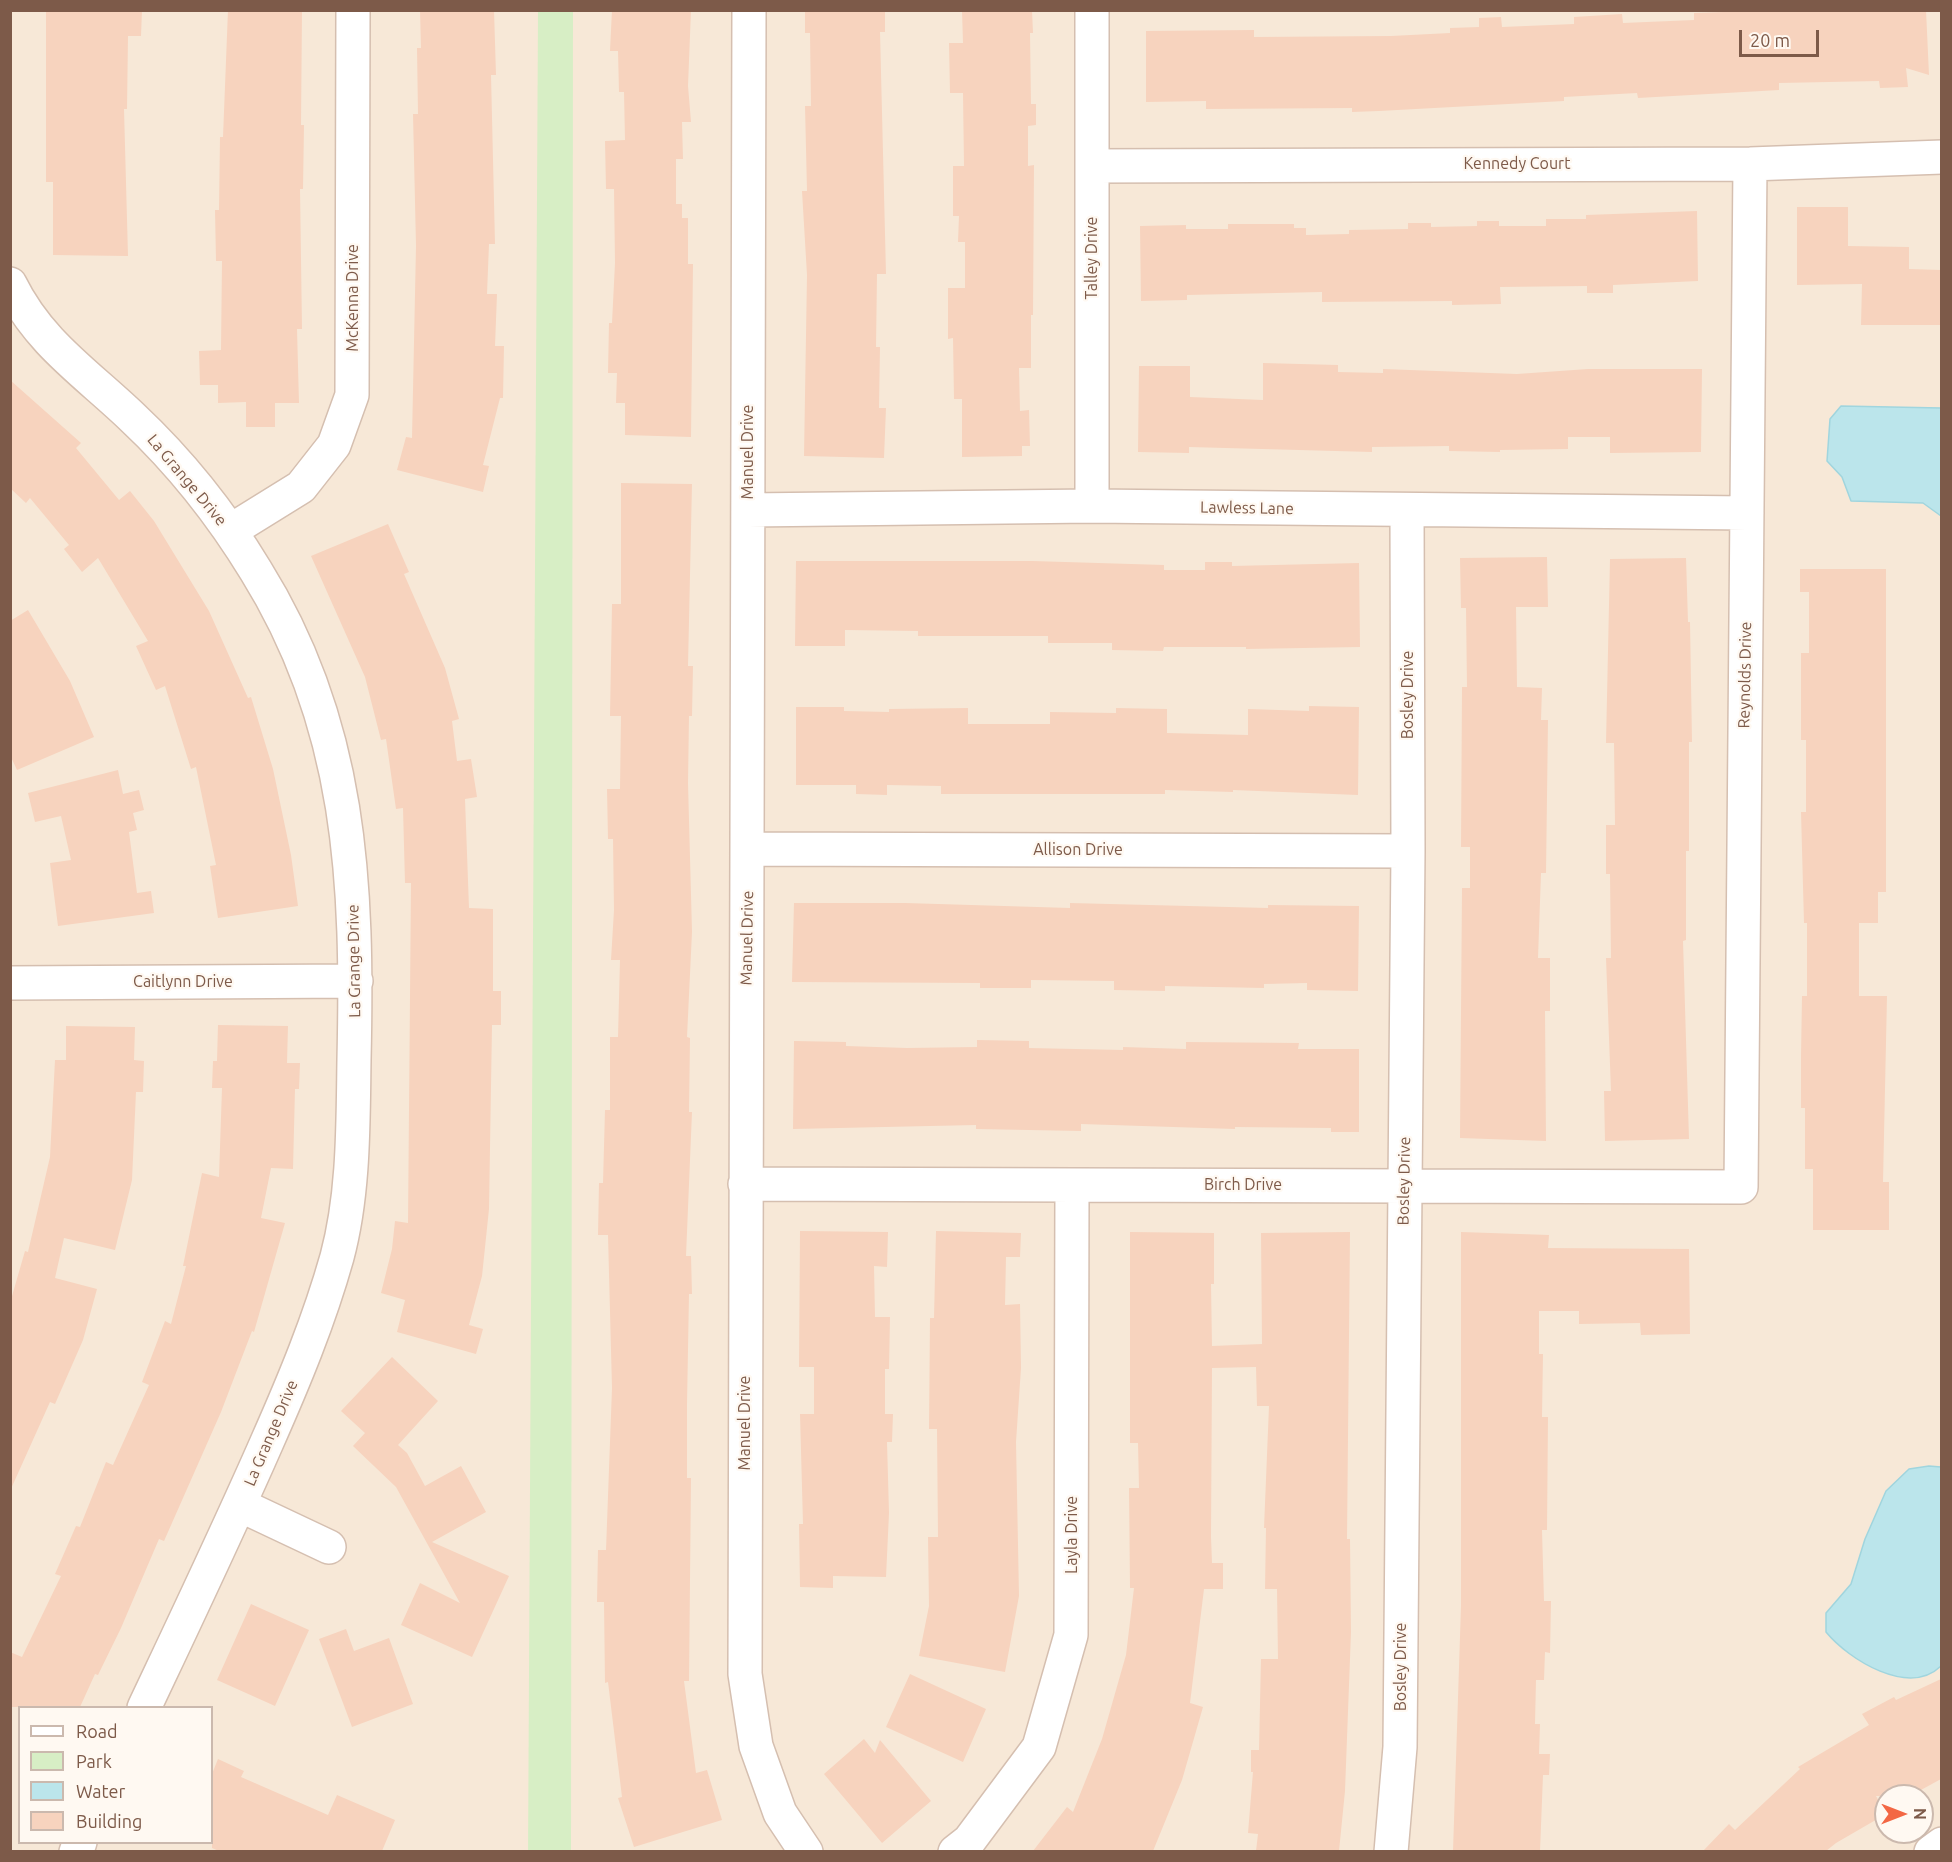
<!DOCTYPE html>
<style>
body{margin:0}
#map{position:relative;width:1952px;height:1862px;overflow:hidden;background:#fef6e9;font-family:Ubuntu,sans-serif}
canvas{display:block}
.frame{position:absolute;inset:0;border:12px solid #7d5a49;pointer-events:none}
.legend{position:absolute;left:18px;top:1706px;width:195px;height:138px;box-sizing:border-box;background:#fff9f2;border:2px solid #cbb9ae;margin:0;padding:8px 10px;list-style:none;font-size:18px;color:#7d5a49}
.legend li{display:flex;align-items:center;gap:12px;height:30px}
.legend b{width:30px;border:2px solid #cbb9ae}
.north{position:absolute;left:1874px;top:1784px;width:60px;height:60px;box-sizing:border-box;background:#fff9f2;border:2px solid #cbb9ae;border-radius:50%;rotate:90deg;font-size:16px;font-weight:700;line-height:24px;text-align:center;color:#7d5a49}
.north::after{content:'';display:block;margin:auto;width:21px;height:27px;background:#f36744;clip-path:polygon(50% 0,100% 100%,50% 72%,0 100%)}
.scale{position:absolute;left:1739px;top:30px;width:80px;height:27px;box-sizing:border-box;border:3px solid #7d5a49;border-top:0;padding-left:8px;font-size:18px;line-height:21px;white-space:nowrap;color:#7d5a49;-webkit-text-stroke:4px #fff9f2;paint-order:stroke}
</style>
<div id="map">
<canvas width="1952" height="1862"></canvas>
<div class="frame"></div>
<ul class="legend">
<li><b style="height:8px;background:#fff"></b>Road</li>
<li><b style="height:16px;background:#d7eec5"></b>Park</li>
<li><b style="height:16px;background:#bbe5eb"></b>Water</li>
<li><b style="height:16px;background:#f7d3be"></b>Building</li>
</ul>
<div class="north">N</div>
<div class="scale">20 m</div>
</div>
<script>
const context = document.querySelector('canvas').getContext('2d');
context.lineJoin = 'round';
function fill(path, color) { context.fillStyle = color; context.fill(path, 'evenodd'); }
function trace(path, color, width, dash) { context.strokeStyle = color; context.lineWidth = width; context.lineCap = dash ? 'butt' : 'round'; context.setLineDash(dash || []); context.stroke(path); }
function write(font, color, halo, rows, align = 'center') {
  context.font = font + ' Ubuntu,sans-serif'; context.lineWidth = 4.5; context.setLineDash([]); context.textBaseline = 'middle'; context.strokeStyle = halo; context.fillStyle = color; for (const [text, x, y, turn = 0] of rows) {
    context.save(); context.translate(x, y); context.rotate((+turn || 0) * Math.PI / 180); context.textAlign = isNaN(turn) ? turn : align; if (halo) context.strokeText(text, 0, 0); context.fillText(text, 0, 0); context.restore();
  }
}
const residential = new Path2D(`
 M11 11H1941V1851L11 1852ZM20 1708H212V1842H20ZM1886 1796H1922V1832H1886Z`);
const green = new Path2D(`
 M573 10 571 1851 528 1852 538 11Z`);
const water = new Path2D(`
 M1841 406 1941 408V516L1923 503 1851 501 1842 477 1827 461 1830 419Z
 M1929 1466 1941 1467V1666C1909 1697 1849 1660 1826 1632V1613L1851 1584 1865 1539 1886 1491 1909 1469Z`);
const building = new Path2D(`
 M46 10H142L141 36H128L127 109H124L128 256 53 255V182H46Z
 M228 10H302L301 125H304L303 189H300L302 329H297L299 403H275V427H246V402L218 403V385H200L199 351 221 350 222 261H216L215 210H219L220 137H223Z
 M420 10H494L496 75H491L495 244H489L487 294H497L495 346H504L503 398H500L483 465 489 466 483 492 397 470 406 437 412 438 416 246 413 114H418L417 48H421Z
 M612 10H691L688 86 691 122H682L683 159H676V204H682V218H688V264H693L691 437 625 435V403H616L617 373H608L609 323H612L615 263 614 189H606L605 141 625 140 624 92H619L618 51H610Z
 M805 10H885V32H880L886 274H877L876 347H880L879 408H886L884 458 804 456 807 275 802 191H807L805 106H811L810 33H805Z
 M962 10H1032L1033 33H1030L1031 104H1036V125L1028 126V166L1034 165 1033 315H1031V368H1019L1020 411 1029 410 1030 446H1022V456L962 457V399H954L953 338 948 339V288H965V242H958L959 216H953V166H964L963 93H950L949 43H963Z
 M1783 10H1926L1929 75 1906 68 1908 87 1880 88 1879 81 1779 83V90L1638 98 1637 93 1564 97V101L1379 111 1352 112V108L1206 109V101L1146 102V31L1254 30V37L1391 36 1450 33V28L1479 27V18L1501 17 1502 27 1574 24V17L1622 14 1623 23 1694 20V13Z
 M1797 207H1848V246L1909 247V269L1941 270V325H1861L1862 284 1797 285Z
 M1697 211 1698 281 1613 285V293H1587V286L1500 287 1501 304 1452 305V301L1322 302V292L1187 295V300L1141 301 1140 226 1186 225V229H1228V224H1294V228H1306V235L1349 234V230L1408 229V223H1431V227L1477 226V221H1499V226H1546V219H1586V215Z
 M1263 363 1338 365V372L1383 373V369L1517 374 1588 369H1702L1701 452 1610 453V437H1568V449L1500 450V452L1449 451V446L1372 447V452L1189 447V453L1138 452 1139 366H1190V397L1263 400Z
 M10 380 81 443 76 448 119 500 130 491 154 521 209 611 248 698 251 697 273 769 291 855 298 906 218 918 210 866 216 865 196 767 191 769 165 686 156 690 136 646 148 641 98 558 82 572 64 549 69 545 30 498 26 503 10 488Z
 M621 483 692 484 688 666H693L692 716H689L688 783 692 932 687 1037 690 1038 689 1112H692L686 1256H691L692 1294H689L687 1404V1478H691L689 1681H684L696 1773 707 1770 722 1820 634 1847 618 1798 622 1797 608 1682 605 1683 604 1602H597L598 1550H606L612 1388 608 1235H598L599 1183H603L605 1110H610V1037H618L620 960H611L614 910 613 839H608L607 789H620L621 716H610L612 604H621Z
 M388 524 409 572 404 574 445 668 459 719 452 721 457 761 471 759 477 797 465 799 469 908 493 909V991H501V1025H492L489 1209 482 1276 469 1325 483 1329 476 1354 397 1332 405 1300 381 1293 392 1249 395 1221 408 1223 411 883H405L403 808 396 809 386 739 381 740 365 677 311 556Z
 M1547 557 1548 607H1516L1517 687 1542 688 1541 720H1548L1546 873H1541L1538 958H1550V1011H1545L1546 1141 1460 1138 1462 888H1470V847H1461L1462 687H1467L1466 608H1461L1460 558Z
 M1686 558 1688 622H1690L1692 742H1689V851H1686V940L1683 941 1689 1139 1605 1141 1604 1091H1611L1606 958H1611L1610 874H1606V825H1615L1614 743H1606L1610 559Z
 M796 561H1032L1164 565V570H1205V562H1232V566L1359 563 1360 647 1246 649V647H1164L1163 651 1112 650V643H1048V636H918V631L845 630V646H795Z
 M1800 569H1886V892H1878V923H1859V996H1887L1883 1182H1889V1230H1813V1169H1805V1108H1801V1056L1802 996H1807V923H1804L1801 812H1806V740H1801V653H1809V592H1800Z
 M28 610 70 681 94 737 17 770 10 755V621Z
 M1309 706 1359 707 1358 795 1233 790V792L1165 790V794H941V786L887 785V795L856 794V785H796V707H844V711L889 712V709L968 708V724H1050V712L1116 713V708L1167 709V733L1248 735V709L1309 711Z
 M118 770 123 794 139 790 144 810 133 813 137 830 129 832 137 893 151 891 154 913 58 926 50 863 71 860 61 816 35 822 28 793Z
 M794 903H905L1070 908V903L1268 908V905L1359 906 1358 991 1307 990V983L1264 984V988L1165 986V991L1114 990V981L1031 980V988H980V983L792 982Z
 M218 1025 288 1026 287 1063H300L299 1089H295L293 1169 271 1168 261 1218 285 1223 254 1332 252 1331 221 1412 164 1541 159 1539 121 1628 98 1675 95 1674 80 1707H10V1652L22 1657 61 1576 55 1574 76 1526 80 1527 106 1462 113 1465 149 1385 142 1382 165 1321 171 1324 186 1266H183L202 1173 219 1177 222 1088H212L213 1061H217Z
 M66 1026 135 1027 134 1060 144 1061 143 1092H136L132 1180 115 1250 64 1238 55 1278 97 1289 83 1340 55 1404 50 1402 10 1491V1303L25 1251 28 1252 50 1157 55 1060H66Z
 M977 1040 1029 1041V1048L1123 1050V1047L1186 1049V1042L1299 1043 1298 1049H1359V1132H1331V1128L1235 1127V1129L1081 1124V1131L976 1129V1125L793 1129 794 1041 846 1042V1046L907 1048 977 1047Z
 M800 1231 888 1232 887 1267 874 1266 875 1317H890L889 1369H885V1414H893L892 1442H887L889 1513 886 1577 833 1576V1588L800 1587 799 1524H803L800 1414H814V1367H799Z
 M936 1231 1021 1233 1020 1257H1006L1005 1305 1020 1304 1021 1368 1016 1442 1019 1596 1005 1672 919 1656 929 1606 928 1537H938L937 1429H929L930 1318H934Z
 M1130 1232 1214 1233V1284H1211L1212 1346 1262 1344 1261 1233 1350 1232 1347 1539H1350L1351 1632 1345 1791 1339 1851H1256L1258 1834 1248 1833 1253 1772H1251V1750H1259L1261 1659H1278L1277 1589H1265L1266 1528H1264L1269 1406H1257L1256 1367 1212 1368 1211 1537 1212 1563H1223V1589H1204L1190 1703 1203 1707 1182 1780 1153 1851H1033L1067 1807 1073 1812 1102 1739 1126 1655 1134 1588H1130L1129 1488H1139L1138 1443H1130Z
 M1461 1232 1549 1235 1548 1248 1689 1249 1690 1334 1641 1335 1640 1323 1579 1324V1311H1539V1354H1543L1542 1417H1548L1547 1530H1542L1544 1601H1551L1550 1653 1545 1652 1544 1680H1536L1535 1724H1540L1539 1754H1550L1549 1775H1543L1540 1851H1453L1461 1606Z
 M392 1357 438 1401 398 1445 407 1453 425 1486 461 1466 486 1512 432 1542 509 1576 472 1657 401 1625 420 1583 460 1603 396 1487 353 1446 365 1433 341 1411Z
 M251 1604 309 1630 275 1706 217 1680Z
 M346 1629 354 1651 389 1638 413 1704 352 1727 319 1639Z
 M910 1674 986 1709 963 1762 886 1727Z
 M1941 1679V1779L1910 1796H1876L1886 1814 1836 1843 1826 1851H1703L1729 1824 1735 1830 1800 1769 1798 1767 1869 1725 1862 1714 1894 1697 1896 1700Z
 M864 1739 875 1753 880 1740 931 1801 882 1843 824 1774Z
 M218 1759 244 1771 241 1777 328 1815 337 1795 395 1820 382 1851H219L212 1848V1774Z`);
const minor = new Path2D(`
 M749 10 745 1674 756 1746 780 1813 806 1852
 M1092 10V506
 M1092 166 1750 164 1942 157
 M10 284C39 343 86 373 132 417 180 462 222 515 256 571 352 725 358 884 354 1060 353 1124 354 1194 337 1257 319 1321 294 1381 267 1442 228 1531 186 1619 144 1708
 M748 510 1092 506 1747 513
 M230 531 301 487 334 445 352 395 353 10
 M748 849 1408 851
 M10 983 356 981
 M745 1184 1741 1187 1750 164
 M240 1505 329 1547
 M76 1852 80 1842
 M955 1852 969 1841 1039 1747 1071 1635 1072 1185
 M1391 1852 1400 1747 1408 851 1407 510
 M1931 1852 1942 1844`);
const streetNames = [
 ["Kennedy Court",1517,164],
 ["Talley Drive",1092,258,-90],
 ["McKenna Drive",353,298,-90],
 ["Manuel Drive",748,452,-90],
 ["La Grange Drive",187,480,50],
 ["Lawless Lane",1247,508,1],
 ["Reynolds Drive",1745,675,-89],
 ["Bosley Drive",1408,695,-90],
 ["Allison Drive",1078,850],
 ["Manuel Drive",747,938,-89],
 ["La Grange Drive",354,961,-91],
 ["Caitlynn Drive",183,982],
 ["Bosley Drive",1404,1181,-89],
 ["Birch Drive",1243,1185],
 ["Manuel Drive",745,1423,-90],
 ["La Grange Drive",271,1433,-67],
 ["Layla Drive",1072,1535,-90],
 ["Bosley Drive",1401,1667,-90]
];
fill(residential, '#f7e8d7');
fill(green, '#d7eec5');
fill(water, '#bbe5eb');
trace(water, '#a0d5de', 1.5);
fill(building, '#f7d3be');
trace(minor, '#d5bfb0', 36);
trace(minor, '#fff', 33);
write('16px', '#7d5a49', '#fff9f2', streetNames);
</script>
